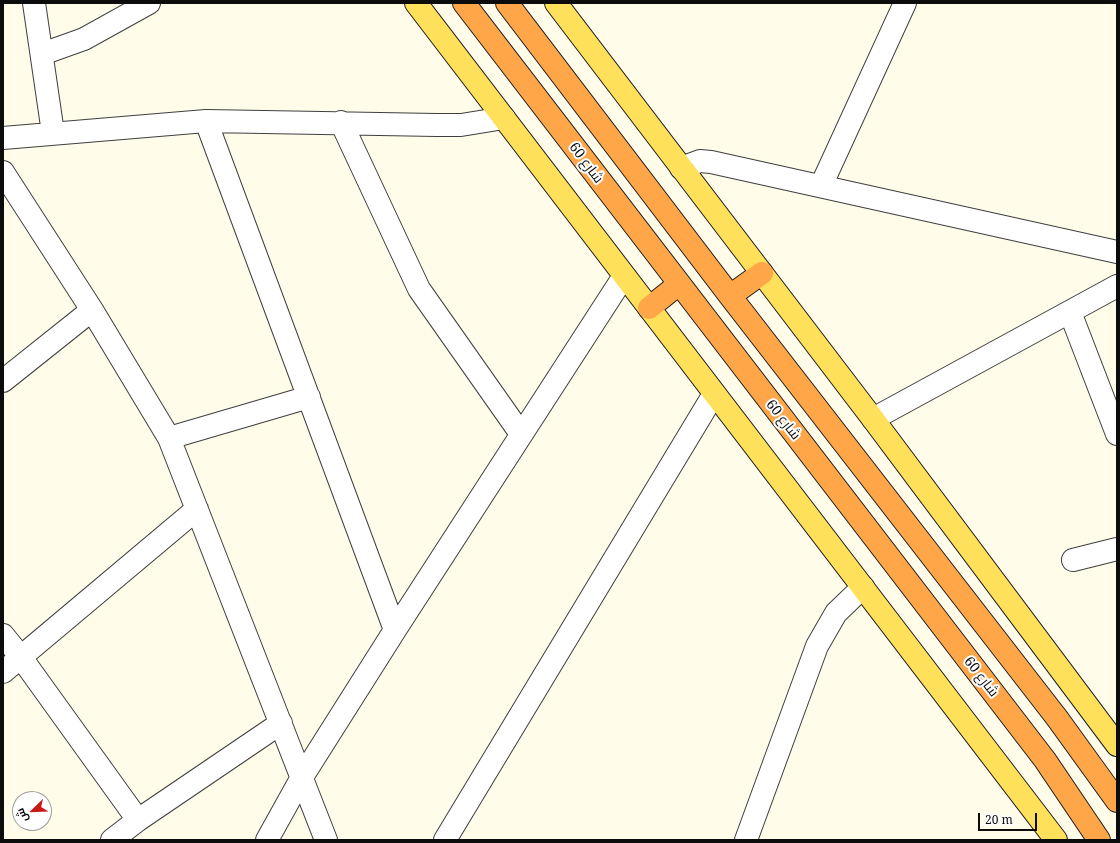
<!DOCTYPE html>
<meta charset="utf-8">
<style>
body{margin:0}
#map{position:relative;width:1120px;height:843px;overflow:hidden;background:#fffcea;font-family:"Noto Serif",Cairo,serif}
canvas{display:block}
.frame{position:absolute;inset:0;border:4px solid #0c0c0c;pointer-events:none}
.north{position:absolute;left:12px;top:791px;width:40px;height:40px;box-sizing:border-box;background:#fff;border:1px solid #9e9e9e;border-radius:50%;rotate:247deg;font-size:11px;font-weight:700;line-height:16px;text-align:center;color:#0c0c0c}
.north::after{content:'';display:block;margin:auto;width:14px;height:18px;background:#c81918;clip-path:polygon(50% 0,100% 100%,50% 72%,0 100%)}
.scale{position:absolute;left:978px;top:813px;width:59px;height:18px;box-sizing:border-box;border:2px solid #0c0c0c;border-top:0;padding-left:5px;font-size:12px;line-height:14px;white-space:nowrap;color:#0c0c0c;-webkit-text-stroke:3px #fff;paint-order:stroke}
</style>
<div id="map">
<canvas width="1120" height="843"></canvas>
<div class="frame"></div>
<div class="north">ش</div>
<div class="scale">20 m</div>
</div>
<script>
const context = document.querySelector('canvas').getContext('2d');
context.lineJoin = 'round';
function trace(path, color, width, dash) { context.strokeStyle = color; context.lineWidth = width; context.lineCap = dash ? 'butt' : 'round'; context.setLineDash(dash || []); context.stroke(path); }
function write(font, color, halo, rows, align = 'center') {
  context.font = font + ' "Noto Serif",Cairo,serif'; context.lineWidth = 4; context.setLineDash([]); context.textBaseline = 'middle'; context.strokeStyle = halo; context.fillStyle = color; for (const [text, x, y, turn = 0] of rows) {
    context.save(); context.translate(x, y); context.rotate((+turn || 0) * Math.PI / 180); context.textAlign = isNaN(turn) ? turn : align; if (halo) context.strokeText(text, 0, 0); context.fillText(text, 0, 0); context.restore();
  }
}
const minor = new Path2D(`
 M34 3 53 133
 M42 54 84 39 149 3
 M206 121 395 630
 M341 122 419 289 521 434
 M3 138 206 121 437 125H461L504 118
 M681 168 700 161 711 162 1117 252
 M3 172 92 310 169 438 326 840
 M821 186 905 3
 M1070 312 1117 434
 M3 381 92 310
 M873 419 1117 286
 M169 438 309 397
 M1073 560 1117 549
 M3 635 20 656 138 820
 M3 672 197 509
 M112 840 138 820 281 723
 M267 840 302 777 395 630 624 276
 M445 840 714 394
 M746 840 817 646 836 613 863 587`);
const major = new Path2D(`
 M416 3 1056 840
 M556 3 873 419 1117 745`);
const highway = new Path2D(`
 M464 3 1045 760 1099 840
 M507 3 730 296 1057 718 1117 801
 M730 296 762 273
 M649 308 679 284`);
const streetNames = [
 ["شارع 60",586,163,53],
 ["شارع 60",783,420,52],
 ["شارع 60",981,677,52]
];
trace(minor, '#3f3f3f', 24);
trace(major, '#1d1d1d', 24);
trace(highway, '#1d1d1d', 24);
trace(minor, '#fff', 22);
trace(major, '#ffe05a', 22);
trace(highway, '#ffa648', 22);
write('14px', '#0c0c0c', '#fff', streetNames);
</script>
